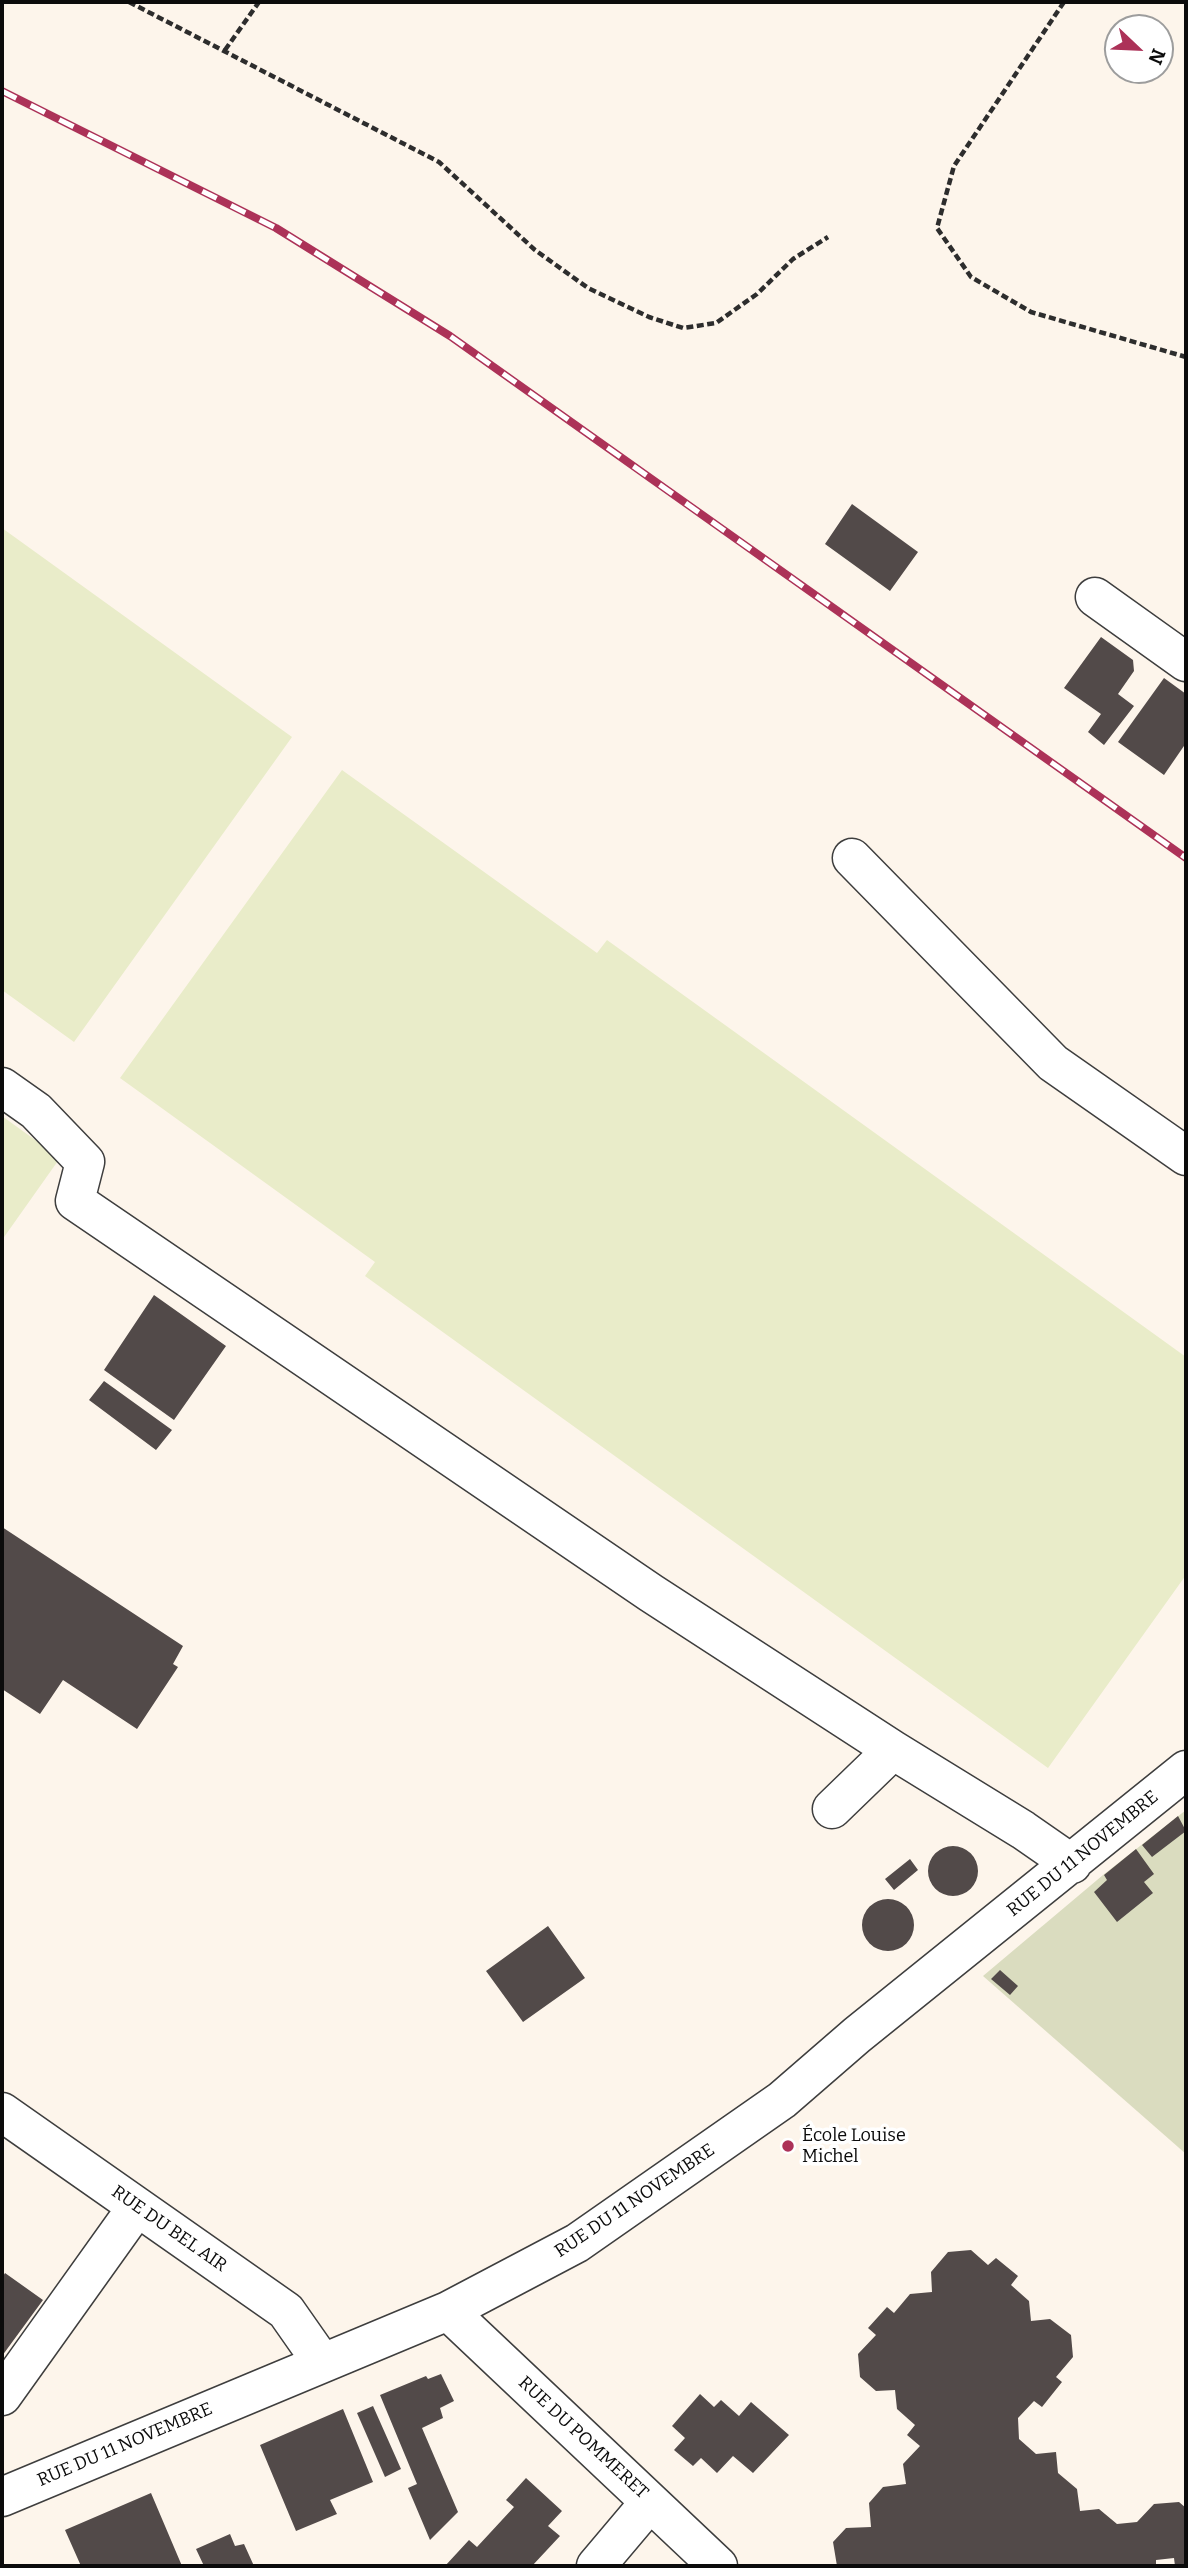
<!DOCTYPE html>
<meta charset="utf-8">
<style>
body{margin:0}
#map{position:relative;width:1188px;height:2568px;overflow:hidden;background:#fdf5eb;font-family:Bitter,serif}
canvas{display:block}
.frame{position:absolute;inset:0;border:4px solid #0b0b0b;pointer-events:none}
.north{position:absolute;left:1104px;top:14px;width:70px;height:70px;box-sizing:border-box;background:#fff;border:2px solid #9d9d9d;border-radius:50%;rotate:113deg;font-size:19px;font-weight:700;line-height:28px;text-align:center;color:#0b0b0b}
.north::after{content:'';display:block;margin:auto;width:24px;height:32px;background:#ac3258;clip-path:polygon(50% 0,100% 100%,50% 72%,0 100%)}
</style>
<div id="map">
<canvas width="1188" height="2568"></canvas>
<div class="frame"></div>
<div class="north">N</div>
</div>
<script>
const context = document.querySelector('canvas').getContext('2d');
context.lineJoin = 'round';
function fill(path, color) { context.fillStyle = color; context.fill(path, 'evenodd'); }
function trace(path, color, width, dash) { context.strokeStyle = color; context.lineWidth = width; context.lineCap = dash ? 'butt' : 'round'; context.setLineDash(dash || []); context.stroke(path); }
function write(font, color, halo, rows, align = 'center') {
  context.font = font + ' Bitter,serif'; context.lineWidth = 7; context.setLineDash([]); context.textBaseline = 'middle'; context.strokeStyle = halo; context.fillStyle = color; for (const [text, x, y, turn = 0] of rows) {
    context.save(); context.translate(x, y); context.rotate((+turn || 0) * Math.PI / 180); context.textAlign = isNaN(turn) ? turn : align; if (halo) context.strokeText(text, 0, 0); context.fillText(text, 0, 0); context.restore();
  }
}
const cemetery = new Path2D(`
 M1186 1810V2154L983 1976 1103 1875Z`);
const pitch = new Path2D(`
 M2 528 292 737 74 1042 2 990Z
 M342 770 597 953 607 940 1186 1357V1575L1048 1768 365 1276 375 1262 120 1078Z
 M2 1116 60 1158 2 1240Z`);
const building = new Path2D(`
 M852 504 918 552 890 591 825 544Z
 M1101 637 1133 660 1134 671 1118 694 1134 706 1104 745 1088 732 1101 714 1064 688Z
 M1164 678 1186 694V743L1164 775 1118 742Z
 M154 1295 226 1346 174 1420 104 1370Z
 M104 1381 172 1430 156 1450 89 1400Z
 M2 1527 183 1646 173 1664 178 1667 137 1729 63 1680 40 1714 2 1689Z
 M1178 1816 1186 1831 1152 1857 1142 1845Z
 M928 1871a25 25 0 1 1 50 0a25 25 0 1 1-50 0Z
 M1136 1849 1154 1874 1144 1882 1153 1893 1117 1922 1094 1892 1107 1880 1104 1875Z
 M910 1859 918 1870 894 1890 885 1879Z
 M862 1925a26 26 0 1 1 52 0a26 26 0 1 1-52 0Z
 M548 1926 585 1978 523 2022 486 1971Z
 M1000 1970 1018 1986 1010 1995 991 1979Z
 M971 2250 988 2265 996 2258 1018 2276 1011 2285 1029 2301 1031 2321 1050 2319 1071 2335 1073 2357 1056 2377 1062 2382 1042 2407 1034 2401 1018 2418 1019 2439 1036 2454 1056 2452 1058 2473 1077 2489 1080 2511 1099 2509 1117 2524 1137 2522 1154 2504 1179 2502 1186 2508V2566H1175L1174 2558 1156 2560V2566H837L833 2542 846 2528 871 2527 869 2503 883 2487 906 2484 903 2464 920 2446 907 2435 915 2425 897 2409 895 2390 876 2391 860 2377 858 2354 876 2335 868 2328 887 2307 894 2313 910 2294 932 2292 931 2272 948 2252Z
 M5 2273 43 2300 2 2356V2278Z
 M441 2374 454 2401 440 2408 443 2418 422 2428 458 2512 430 2540 408 2488 417 2484 380 2395 426 2376 428 2379Z
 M700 2394 714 2407 721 2400 739 2416 751 2402 789 2435 753 2473 733 2456 717 2473 701 2458 693 2466 674 2450 685 2438 672 2426Z
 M373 2406 401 2469 385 2477 357 2413Z
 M343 2409 373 2482 330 2500 337 2514 296 2531 260 2445Z
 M526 2478 562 2511 548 2526 560 2536 532 2566H445L469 2540 477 2547 514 2507 506 2500Z
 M151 2493 182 2566H81L65 2530Z
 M230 2534 235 2546 244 2544 254 2566H204L196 2549Z`);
const path = new Path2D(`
 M129 2 439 162 535 250 588 288 649 317 683 328 716 323 757 294 793 259 828 237
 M1064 2 954 166 937 228 971 277 1031 312 1186 357
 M225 50 259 2`);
const minor = new Path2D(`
 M1095 597 1186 662
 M852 858 1053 1063 1186 1156
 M2 1087 36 1111 85 1162 75 1201 651 1593 893 1750
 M832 1809 893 1750 1023 1830 1072 1864
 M2 2112 286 2311 321 2361
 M448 2311 718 2566
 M2 2396 137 2207
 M2 2497 448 2311 577 2243 782 2100 857 2035 1186 1770
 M596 2566 650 2502`);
const rail = new Path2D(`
 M2 91 276 228 450 336 1186 858`);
const markers = [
 [788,2146,7,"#ac3258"]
];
const streetNames = [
 ["RUE DU 11 NOVEMBRE",1083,1854,-39],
 ["RUE DU 11 NOVEMBRE",635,2201,-34],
 ["RUE DU BEL AIR",169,2229,35],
 ["RUE DU POMMERET",583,2438,43],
 ["RUE DU 11 NOVEMBRE",125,2445,-23]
];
const poiNames = [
 ["École Louise",802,2136],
 ["Michel",802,2157]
];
fill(cemetery, '#dadcbf');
fill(pitch, '#e9ecc9');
fill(building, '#524a49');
trace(minor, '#3e3e3e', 41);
trace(path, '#2d2d2d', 4.5, [7, 3.5]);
trace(minor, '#fff', 38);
trace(rail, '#ac3258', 8);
trace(rail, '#fff', 5, [16]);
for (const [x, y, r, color] of markers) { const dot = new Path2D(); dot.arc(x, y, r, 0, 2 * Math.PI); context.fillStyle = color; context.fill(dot); trace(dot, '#fff', 2.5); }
write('18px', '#0b0b0b', '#fff', streetNames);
write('18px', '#0b0b0b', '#fff', poiNames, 'left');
</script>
